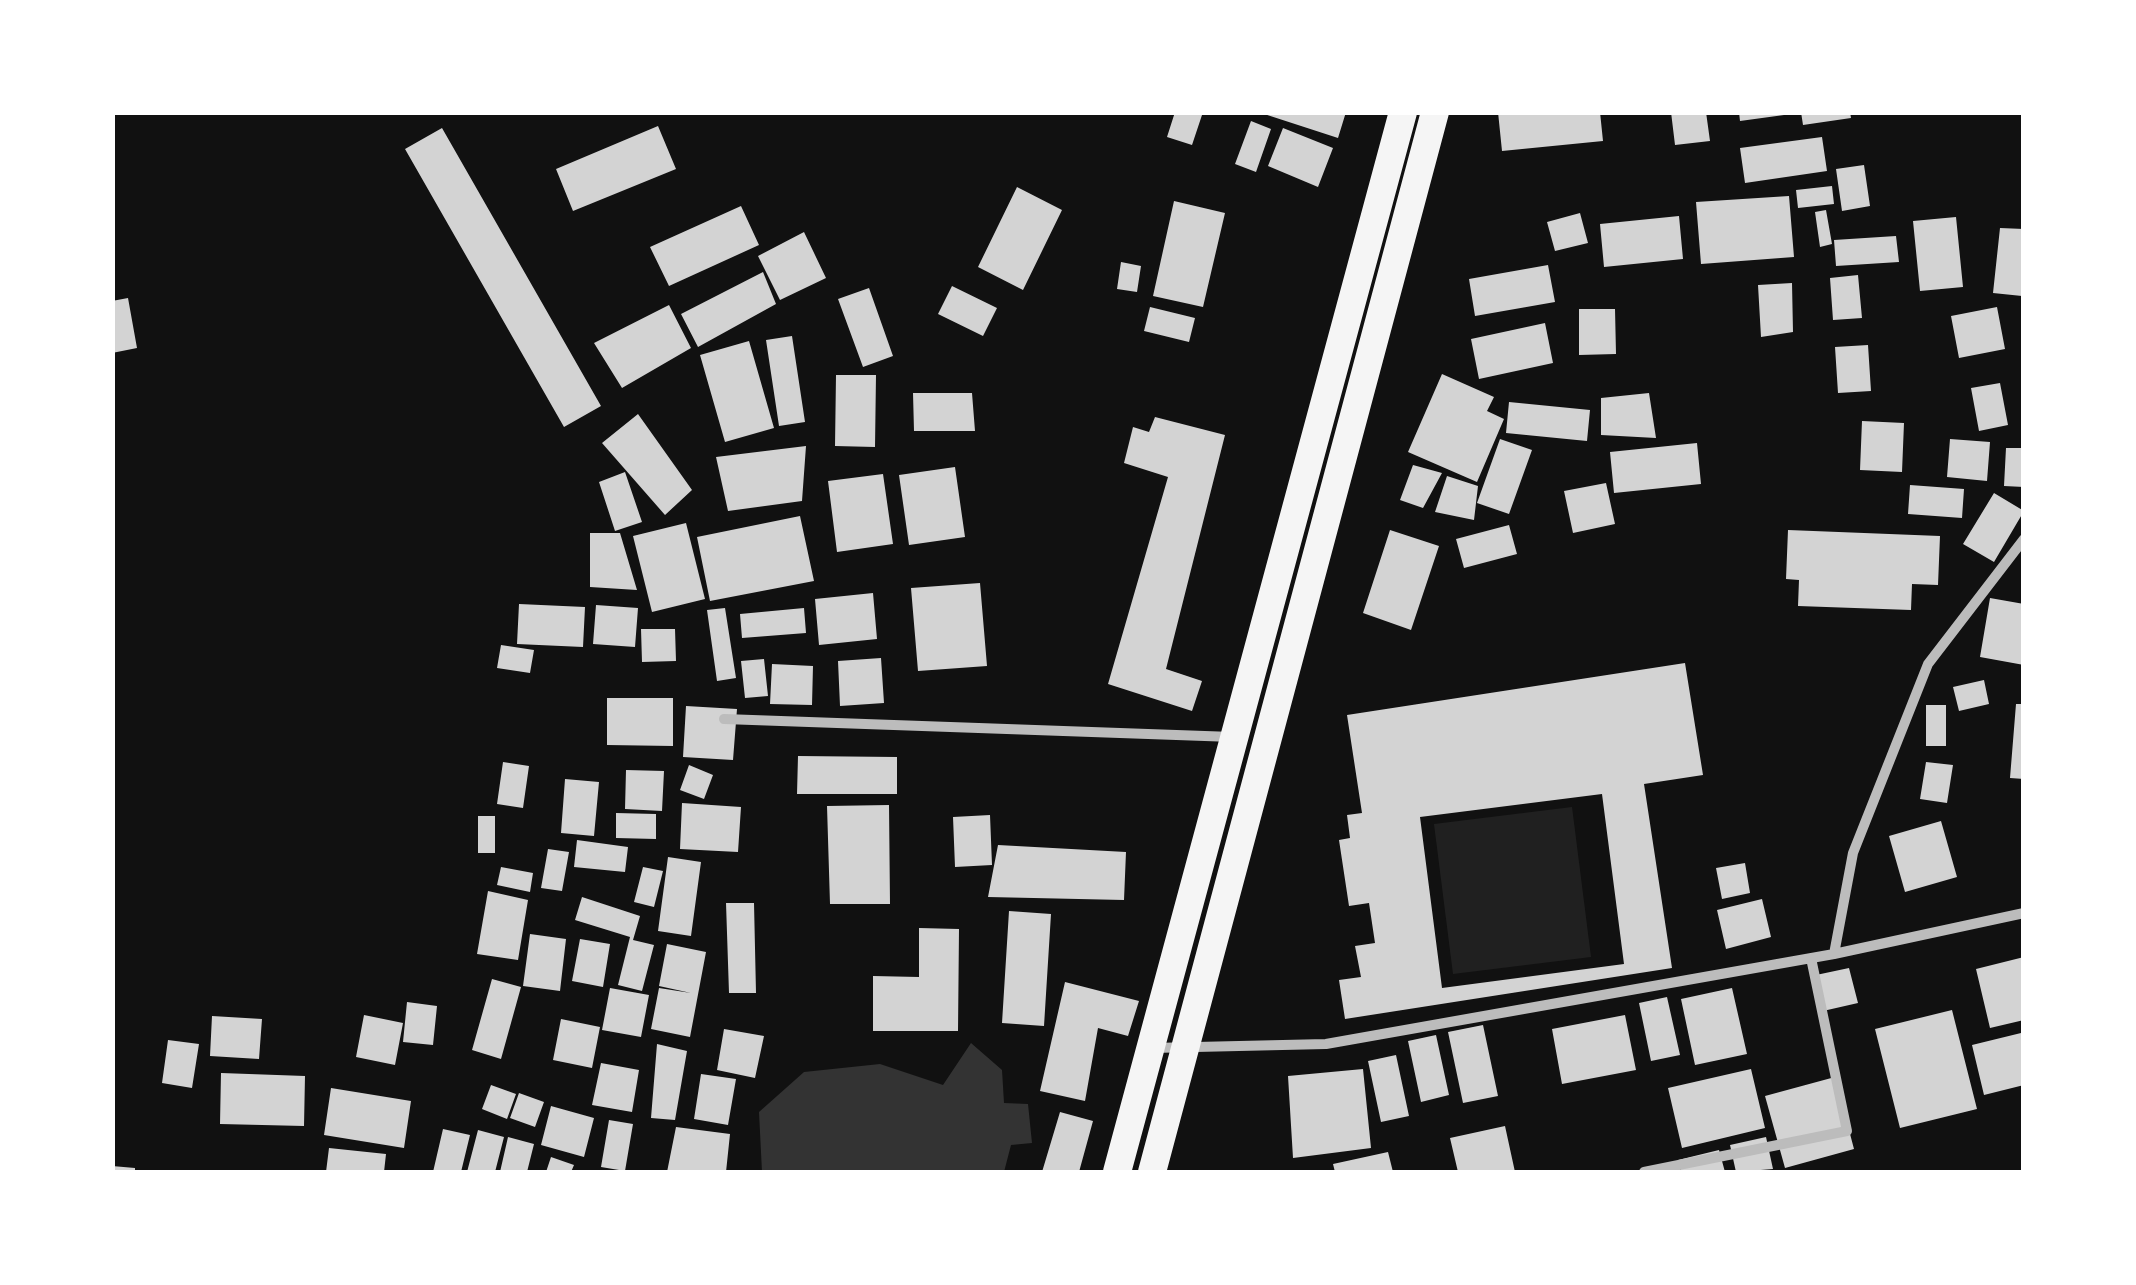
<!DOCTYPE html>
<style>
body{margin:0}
#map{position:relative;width:2136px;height:1285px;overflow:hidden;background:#111;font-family:Cabin,sans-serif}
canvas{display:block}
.frame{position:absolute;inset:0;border:115px solid #fff;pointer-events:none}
</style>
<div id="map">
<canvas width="2136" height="1285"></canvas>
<div class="frame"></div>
</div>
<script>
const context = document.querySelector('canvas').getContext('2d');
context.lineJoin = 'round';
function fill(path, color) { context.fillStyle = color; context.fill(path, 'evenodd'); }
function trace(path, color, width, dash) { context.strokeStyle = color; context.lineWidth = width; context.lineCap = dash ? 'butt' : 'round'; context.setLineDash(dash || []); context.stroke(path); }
const green = new Path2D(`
 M1572 807 1591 957 1453 974 1434 824Z`);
const water = new Path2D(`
 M971 1043 1002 1070 1004 1103 1028 1104 1032 1143 1011 1145 1004 1172H762L759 1112 804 1072 880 1064 943 1085Z`);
const building = new Path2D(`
 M1175 112H1203L1192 145 1167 137Z
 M1258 112H1346L1338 138Z
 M1498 112H1600L1603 141 1502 151Z
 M1671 112H1706L1710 141 1675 145Z
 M1739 112H1783L1784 115 1740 121Z
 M1801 112H1850L1851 118 1803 125Z
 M1251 121 1271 129 1256 172 1235 164Z
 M658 126 676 169 573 211 556 169Z
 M442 128 601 406 564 427 405 149Z
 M1283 128 1333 148 1318 187 1268 166Z
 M1822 137 1827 171 1745 183 1740 148Z
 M1864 165 1870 206 1842 211 1836 169Z
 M1832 186 1834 204 1798 208 1796 190Z
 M1017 187 1062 210 1023 290 978 267Z
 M1789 196 1794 257 1701 264 1696 202Z
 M1174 201 1225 213 1203 307 1153 296Z
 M741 206 759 245 669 286 650 247Z
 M1826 210 1832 244 1820 247 1815 212Z
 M1580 213 1588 243 1555 251 1547 222Z
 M1679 216 1683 259 1604 267 1600 224Z
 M1956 217 1963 287 1920 291 1913 221Z
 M2000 228 2024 229 2022 296 1993 293Z
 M804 232 826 278 780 300 758 256Z
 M1896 236 1899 262 1836 266 1834 240Z
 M1121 262 1141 266 1137 292 1117 289Z
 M1548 265 1555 302 1475 316 1469 279Z
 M763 272 776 304 698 347 681 314Z
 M1858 275 1862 318 1833 320 1830 278Z
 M1792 283 1793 332 1761 337 1758 285Z
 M952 286 997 308 983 336 938 314Z
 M869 288 893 356 863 367 838 299Z
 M128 298 137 348 112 353V301Z
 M669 305 691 348 622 388 594 343Z
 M1150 307 1195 318 1189 342 1144 331Z
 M1997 307 2005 349 1959 358 1951 316Z
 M1579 309H1615L1616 354 1579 355Z
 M1545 323 1553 363 1479 379 1471 339Z
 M792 336 805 422 779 426 766 340Z
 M749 341 774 428 725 442 700 355Z
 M1868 345 1871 391 1838 393 1835 347Z
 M1442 374 1494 397 1487 411 1504 419 1477 482 1408 452Z
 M836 375H876L875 447 835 446Z
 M2000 383 2008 425 1979 431 1971 388Z
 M913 393H972L975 431H914Z
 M1649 393 1656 438 1601 435V398Z
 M1509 402 1590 410 1587 441 1506 433Z
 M638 414 692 490 665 515 602 443Z
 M1155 417 1225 435 1166 669 1202 681 1192 711 1108 684 1168 477 1124 463 1133 427 1149 432Z
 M1862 421 1904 423 1902 472 1860 470Z
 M1500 439 1532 450 1509 514 1477 503Z
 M1950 439 1990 442 1987 481 1947 477Z
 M1697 443 1701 484 1614 493 1610 452Z
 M806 446 802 501 728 511 716 457Z
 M2006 448H2024V487L2004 486Z
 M1413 465 1442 473 1423 508 1400 500Z
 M955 467 965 537 909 545 899 475Z
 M625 472 642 522 615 531 599 482Z
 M883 474 893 544 837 552 828 481Z
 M1447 476 1478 486 1474 520 1435 512Z
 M1606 483 1615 524 1573 533 1564 491Z
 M1910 485 1964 489 1962 518 1908 514Z
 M1994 493 2024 511 1994 562 1963 544Z
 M800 516 814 581 710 601 697 537Z
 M686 523 705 599 652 612 633 536Z
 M1509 525 1517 554 1464 568 1456 539Z
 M1390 530 1439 546 1411 630 1363 613Z
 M1788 530 1940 536 1938 585 1912 584 1911 610 1798 606 1799 580 1786 579Z
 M590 533H620L637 590 590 587Z
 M980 583 987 666 918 671 911 588Z
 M873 593 877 639 819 645 815 599Z
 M1990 598 2024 604V665L1980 657Z
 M519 604 585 607 583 647 517 644Z
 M596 605 638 608 635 647 593 644Z
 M725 608 736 678 717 681 707 610Z
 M804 608 806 633 742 638 740 614Z
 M641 629H675L676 661 642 662Z
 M501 645 534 650 530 673 497 668Z
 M881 658 884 703 840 706 838 661Z
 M764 659 768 696 745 698 741 661Z
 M1685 663 1703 775 1644 784 1672 968 1345 1019 1339 980 1361 977 1355 946 1375 943 1369 903 1349 906 1339 840 1350 838 1347 815 1362 813 1347 715ZM1602 794 1624 964 1442 988 1420 817Z
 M772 664 813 666 812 705 770 704Z
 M1984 680 1989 704 1959 711 1953 687Z
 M607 698H673V746L607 745Z
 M2016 704H2024V779L2010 778Z
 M1926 705H1946V746H1926Z
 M686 706 737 709 733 760 683 757Z
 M798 756 897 757V794H797Z
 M503 762 529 766 523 808 497 804Z
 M1926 762 1953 765 1947 803 1920 799Z
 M689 765 713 775 704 799 680 790Z
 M626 770 664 771 662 811 625 809Z
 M565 779 599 782 594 836 561 833Z
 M682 803 741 807 738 852 680 849Z
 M889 805 890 904H830L827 806Z
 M616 813 656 814V839L616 838Z
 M990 815 992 865 955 867 953 817Z
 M478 816H495V853H478Z
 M1941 821 1957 877 1905 892 1889 836Z
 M577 840 628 847 625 872 574 867Z
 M998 845 1126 852 1124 900 988 897Z
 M548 849 569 852 562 891 541 888Z
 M668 857 701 862 691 936 658 931Z
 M1745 863 1750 893 1722 899 1716 868Z
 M501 867 533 873 530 892 497 885Z
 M643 867 663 871 654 907 634 902Z
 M488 891 528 900 518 960 477 954Z
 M582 897 640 916 633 940 654 945 642 991 618 985 630 937 575 920Z
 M1762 899 1771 937 1726 949 1717 910Z
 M726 903H754L756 993H729Z
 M1009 911 1051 914 1044 1026 1002 1023Z
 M919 928 959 929 958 1031H873V976L919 977Z
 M530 934 566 939 560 991 523 986Z
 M580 939 610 944 603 987 572 981Z
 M667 944 706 952 690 1037 651 1029 659 988 691 993 659 986Z
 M2024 957V1020L1990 1028 1976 969Z
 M1849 968 1858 1003 1823 1011 1816 975Z
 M492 979 521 987 501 1059 472 1050Z
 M1065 982 1139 1001 1128 1036 1098 1028 1085 1101 1040 1091Z
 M610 988 649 995 641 1037 602 1030Z
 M1732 988 1747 1054 1695 1065 1681 999Z
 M1667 997 1680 1055 1651 1061 1639 1003Z
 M407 1002 437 1006 433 1045 403 1042Z
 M1952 1010 1977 1109 1900 1128 1875 1029Z
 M364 1015 403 1023 395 1065 356 1057Z
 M1625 1015 1636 1070 1562 1084 1552 1029Z
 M212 1016 262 1019 259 1059 210 1056Z
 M561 1019 600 1027 592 1068 553 1060Z
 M1483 1025 1498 1096 1463 1103 1448 1032Z
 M724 1029 764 1036 755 1078 717 1070Z
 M2021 1033 2024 1085 1984 1095 1972 1045Z
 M1436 1035 1449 1095 1421 1102 1408 1041Z
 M168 1040 199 1044 192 1088 162 1083Z
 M657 1044 687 1051 675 1120 651 1118Z
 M1396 1055 1409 1116 1381 1122 1368 1061Z
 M601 1063 639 1070 632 1112 592 1105Z
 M1363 1069 1371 1148 1293 1158 1288 1076Z
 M1751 1069 1765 1128 1682 1148 1668 1088Z
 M221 1073 305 1076 304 1126 220 1124Z
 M701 1074 736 1079 728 1125 694 1119Z
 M1835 1077 1854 1149 1785 1168 1765 1096Z
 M491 1085 516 1094 507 1119 482 1109Z
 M331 1088 411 1101 404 1148 324 1135Z
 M519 1093 544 1102 535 1127 510 1118Z
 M551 1106 594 1118 584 1157 541 1145Z
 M1060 1112 1093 1121 1079 1172H1042Z
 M609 1120 633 1124 625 1171 601 1167Z
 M1505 1126 1515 1172H1458L1450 1138Z
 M676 1127 730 1134 726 1172H667Z
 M443 1129 470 1135 461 1172H433Z
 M478 1130 504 1137 495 1172H467Z
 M508 1137 534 1144 527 1172H500Z
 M1766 1137 1773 1169 1736 1172 1730 1145Z
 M329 1148 386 1154 384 1172H326Z
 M1719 1150 1725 1172H1681L1678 1160Z
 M1388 1152 1393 1172H1335L1333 1164Z
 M551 1157 574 1165 571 1172H546Z
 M112 1166 135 1168V1172H112Z`);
const minor = new Path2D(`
 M724 719 1233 737
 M1834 954 1853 853 1928 664 2024 539
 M1152 1048 1326 1044 1834 954 2024 913
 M1644 1172 1847 1131 1811 958`);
const trunk = new Path2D(`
 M1117 1172 1403 112
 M1152 1172 1435 112`);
fill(green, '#202020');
fill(water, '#333');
fill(building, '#d3d3d3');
trace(minor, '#bcbcbc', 10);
trace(trunk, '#f5f5f5', 28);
</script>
